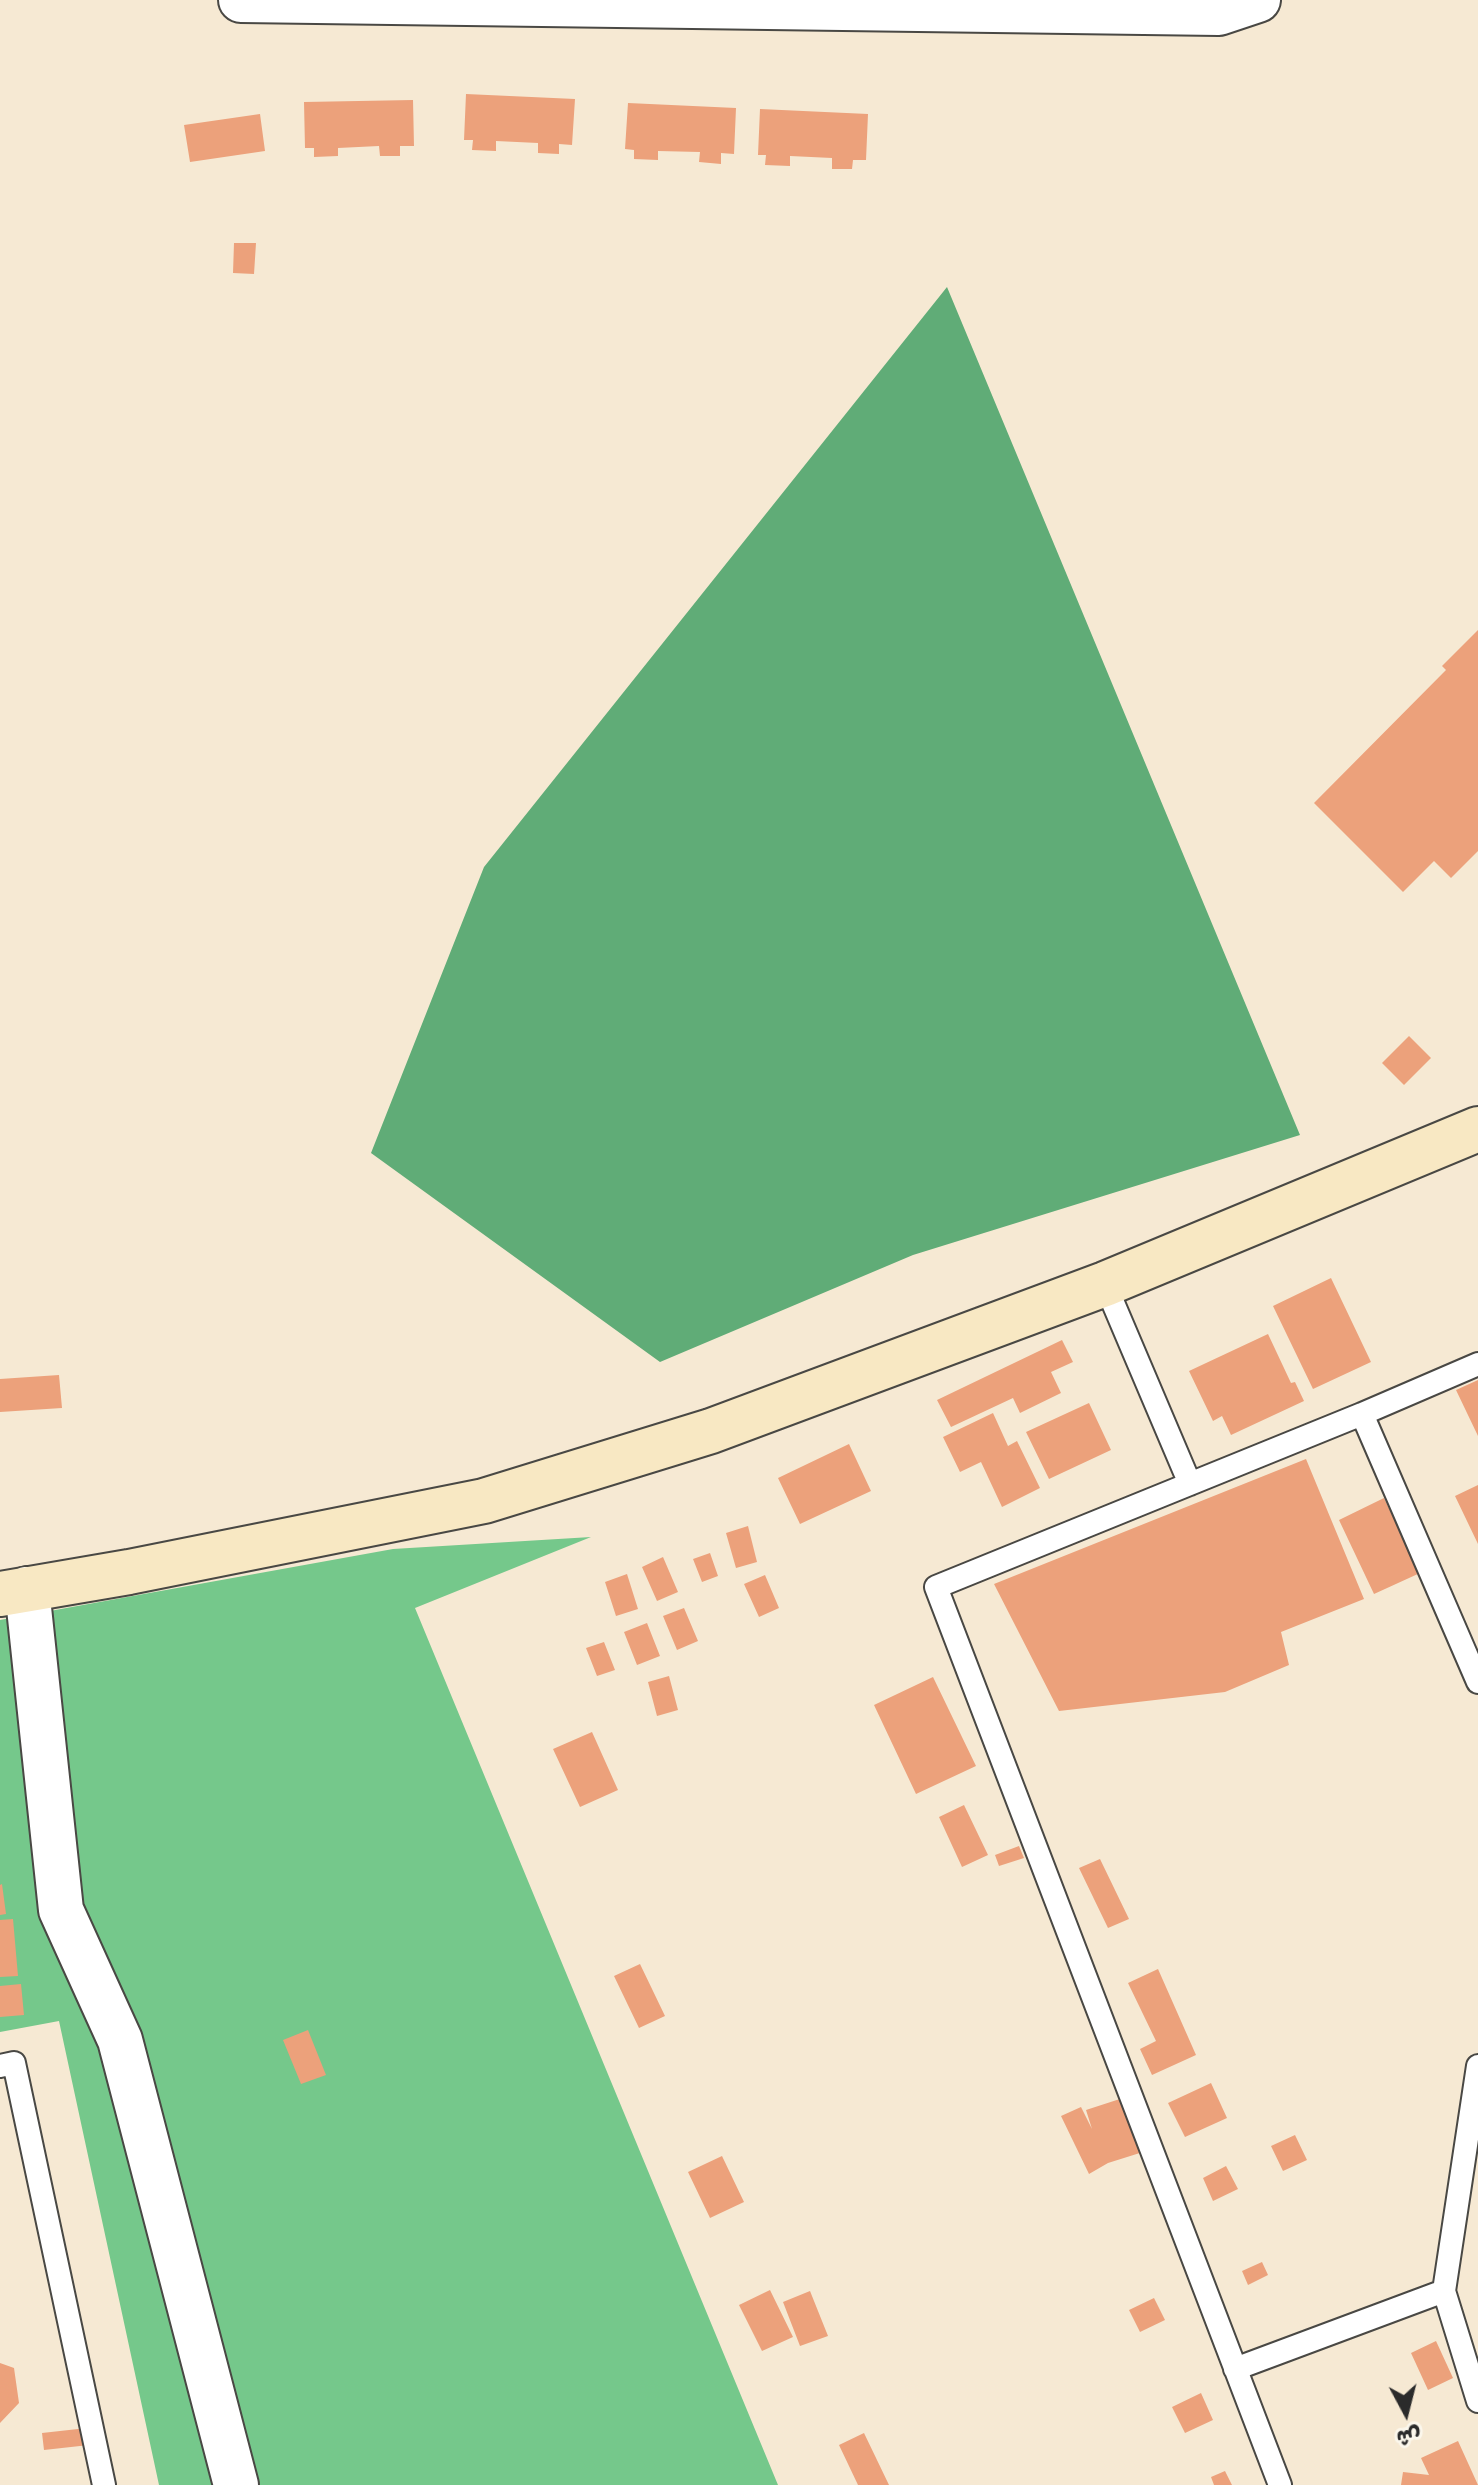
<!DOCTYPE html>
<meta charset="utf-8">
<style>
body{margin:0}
#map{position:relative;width:1478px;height:2485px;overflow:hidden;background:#f6e9d3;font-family:Sriracha,"Playpen Sans Arabic",sans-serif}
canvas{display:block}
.north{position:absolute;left:1366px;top:2373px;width:80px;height:80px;-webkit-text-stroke:6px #fbf7ec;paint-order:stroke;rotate:173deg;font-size:22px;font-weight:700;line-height:32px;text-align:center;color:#2b2b2b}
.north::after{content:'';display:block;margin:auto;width:28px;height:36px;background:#2b2b2b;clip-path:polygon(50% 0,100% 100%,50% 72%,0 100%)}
</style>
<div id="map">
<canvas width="1478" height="2485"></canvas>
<div class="north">ش</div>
</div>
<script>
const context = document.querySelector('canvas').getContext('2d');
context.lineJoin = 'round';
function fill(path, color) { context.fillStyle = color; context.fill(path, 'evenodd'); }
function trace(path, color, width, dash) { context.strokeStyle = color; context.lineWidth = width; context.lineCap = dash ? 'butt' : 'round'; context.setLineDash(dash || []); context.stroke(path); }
const green = new Path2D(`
 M591 1537 415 1608 778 2485H159L59 2021 0 2032V1620L393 1549Z`);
const forest = new Path2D(`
 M947 287 1300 1135 913 1255 660 1362 371 1153 484 867Z`);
const building = new Path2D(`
 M466 94 575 99 572 145 559 144V154L538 153V143L496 141V151L472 150 473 140H464Z
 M413 100 414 146H400V156H380L379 146 338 148V156L314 157V148H305L304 102Z
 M628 103 736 108 734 154 721 153V164L699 162 700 152 658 151V160L634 159V150L625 149Z
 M760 109 868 114 866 160H853L852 169H832V158L790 156V166L765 165 766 155H758Z
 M260 114 265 151 190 162 184 125Z
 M234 243H256L254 274 233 273Z
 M1478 630V851L1451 878 1434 861 1403 892 1314 803 1446 670 1442 666Z
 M1409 1036 1431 1058 1404 1085 1382 1063Z
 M1331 1278 1371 1362 1313 1389 1273 1306Z
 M1268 1334 1291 1383 1295 1382 1304 1401 1231 1435 1222 1416 1213 1421 1189 1371Z
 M1062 1340 1073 1362 1051 1372 1061 1393 1020 1413 1013 1398 951 1427 937 1400Z
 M59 1375 62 1408 0 1412V1379Z
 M1478 1380V1436L1456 1390Z
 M1089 1403 1111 1450 1049 1479 1026 1432Z
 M993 1413 1008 1446 1017 1441 1040 1488 1002 1507 981 1462 960 1472 943 1437Z
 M849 1444 871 1491 800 1524 778 1478Z
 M1306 1459 1364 1599 1281 1632 1289 1665 1225 1692 1059 1711 994 1584Z
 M1478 1485V1544L1455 1496Z
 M1384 1498 1420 1573 1374 1594 1339 1520Z
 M748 1526 757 1562 736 1568 726 1533Z
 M710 1553 718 1576 702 1582 693 1559Z
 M663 1557 678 1592 657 1601 642 1567Z
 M627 1574 638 1609 616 1616 605 1582Z
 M765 1575 779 1608 759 1617 744 1584Z
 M684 1608 698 1641 677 1650 663 1616Z
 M647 1623 660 1656 637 1665 624 1632Z
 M604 1642 615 1670 597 1676 586 1648Z
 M669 1676 678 1710 657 1716 648 1682Z
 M933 1677 976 1766 916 1794 874 1705Z
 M592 1732 618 1790 580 1807 553 1749Z
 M964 1805 988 1855 962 1867 939 1817Z
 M1019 1846 1024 1858 999 1866 995 1855Z
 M1100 1859 1129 1919 1108 1928 1079 1868Z
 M2 1884 6 1914 0 1915V1885Z
 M13 1919 18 1976 0 1977V1920Z
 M640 1964 665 2016 639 2028 614 1976Z
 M1158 1969 1196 2055 1152 2075 1140 2049 1156 2041 1128 1983Z
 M21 1984 24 2015 0 2017V1986Z
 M308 2030 326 2075 301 2084 283 2040Z
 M1211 2083 1227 2118 1185 2137 1168 2103Z
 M1126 2097 1143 2152 1108 2163 1089 2174 1061 2116 1081 2107 1092 2129 1086 2110Z
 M1295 2135 1307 2160 1283 2171 1271 2146Z
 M722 2156 744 2202 710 2218 688 2172Z
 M1226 2166 1238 2189 1213 2201 1203 2178Z
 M1262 2262 1268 2275 1248 2285 1242 2271Z
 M770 2290 793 2337 762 2351 739 2305Z
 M810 2291 828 2336 800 2346 783 2302Z
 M1154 2298 1165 2320 1140 2332 1129 2310Z
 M1436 2341 1453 2378 1428 2390 1411 2353Z
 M0 2363 14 2368 19 2403 0 2423Z
 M1201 2393 1213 2420 1185 2433 1172 2407Z
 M87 2428 89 2445 44 2450 42 2433Z
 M864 2433 889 2485H858L839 2445Z
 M1458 2441 1478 2485H1401L1403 2472 1429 2475 1421 2458Z
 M1225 2471 1232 2485H1214L1211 2477Z`);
const lane = new Path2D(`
 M1105 1284 1190 1484
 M1362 1414 1478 1364
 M0 2066 14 2063 104 2485
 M1444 2291 1478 2066
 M1235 2369 1444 2291 1478 2401
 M1280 2485 936 1587 1362 1414 1478 1682`);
const street = new Path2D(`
 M241 0 1219 13 1258 0
 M27 1589 61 1910 120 2040 236 2485`);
const secondary = new Path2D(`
 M0 1594 129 1572 484 1501 711 1431 1105 1284 1478 1129`);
fill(green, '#75c88b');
fill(forest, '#60ac77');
fill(building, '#eca17b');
trace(lane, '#494844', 26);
trace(street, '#494844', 48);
trace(secondary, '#494844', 48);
trace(lane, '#fff', 22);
trace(street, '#fff', 44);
trace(secondary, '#f8e8c3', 44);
</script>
